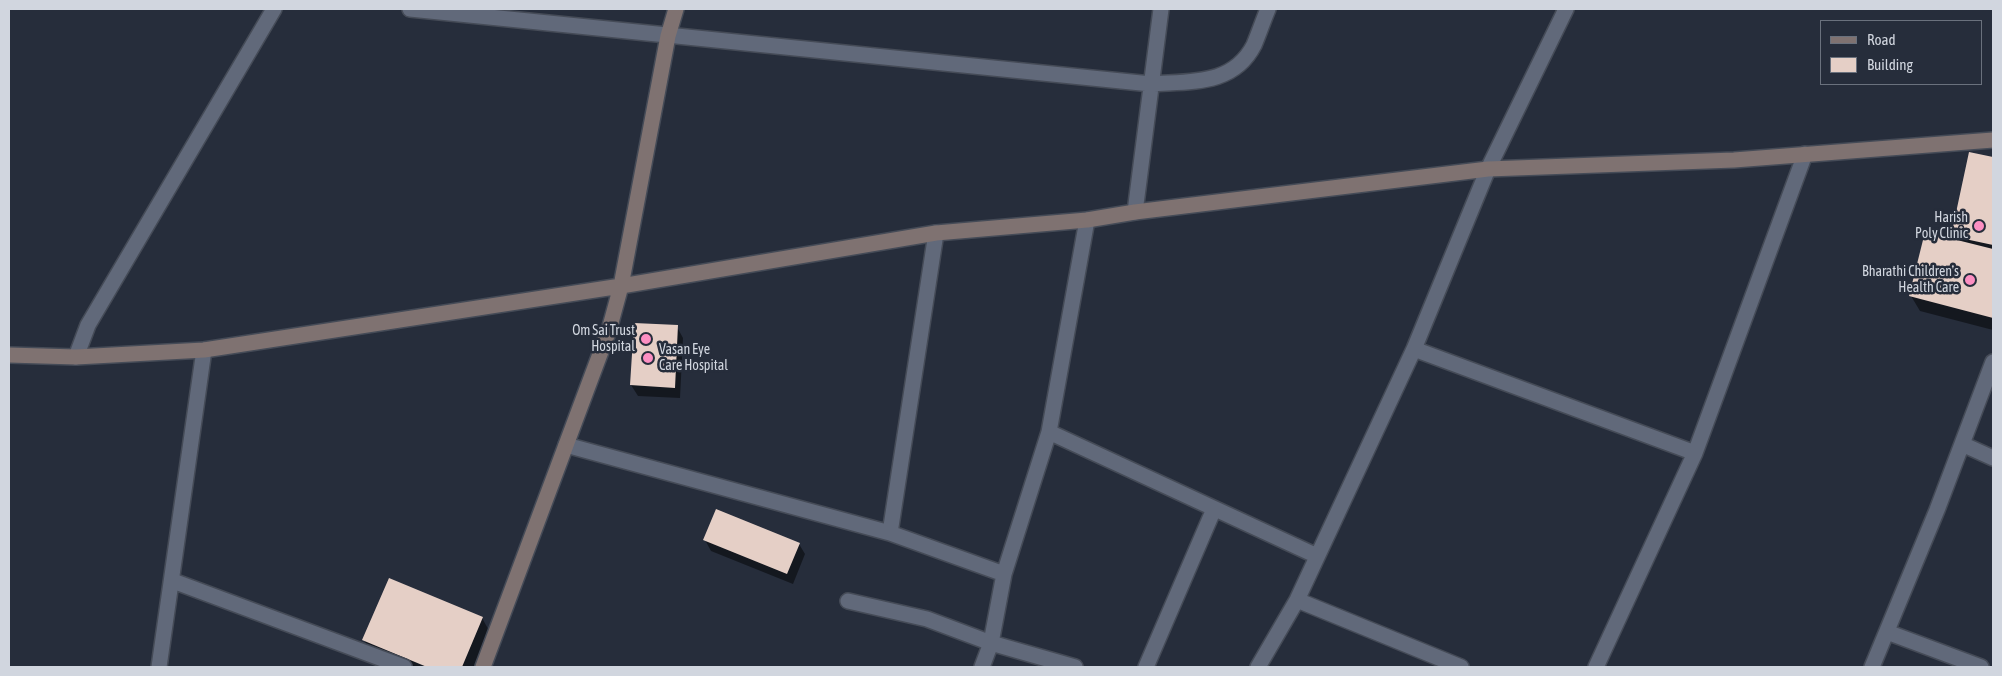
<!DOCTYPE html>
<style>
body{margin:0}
#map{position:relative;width:2002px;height:676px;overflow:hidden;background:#262d3b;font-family:"Asap Condensed",sans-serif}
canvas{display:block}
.frame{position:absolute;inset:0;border:10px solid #d1d6df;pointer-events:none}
.legend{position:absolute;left:1820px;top:20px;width:162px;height:65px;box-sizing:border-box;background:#262d3b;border:1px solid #6a717d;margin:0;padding:6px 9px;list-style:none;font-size:15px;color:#d1d6df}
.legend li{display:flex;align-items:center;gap:10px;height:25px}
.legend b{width:25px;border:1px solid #6a717d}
</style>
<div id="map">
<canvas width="2002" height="676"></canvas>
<div class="frame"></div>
<ul class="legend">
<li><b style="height:6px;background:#7f7271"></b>Road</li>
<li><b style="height:14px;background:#e5cfc6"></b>Building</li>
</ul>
</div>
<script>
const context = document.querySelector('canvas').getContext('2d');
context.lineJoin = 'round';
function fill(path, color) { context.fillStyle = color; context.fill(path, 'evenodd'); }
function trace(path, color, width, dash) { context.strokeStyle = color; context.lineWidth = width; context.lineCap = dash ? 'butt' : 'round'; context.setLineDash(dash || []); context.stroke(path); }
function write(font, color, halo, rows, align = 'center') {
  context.font = font + ' "Asap Condensed",sans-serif'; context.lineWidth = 5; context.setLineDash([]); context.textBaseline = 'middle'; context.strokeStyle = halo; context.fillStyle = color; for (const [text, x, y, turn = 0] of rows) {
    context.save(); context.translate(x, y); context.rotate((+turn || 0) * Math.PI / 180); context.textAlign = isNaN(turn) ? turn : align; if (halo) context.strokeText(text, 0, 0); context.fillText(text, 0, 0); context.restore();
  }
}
const shadow = new Path2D(`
 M1970 153 1993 158V330L1920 311 1911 296 1956 241 1952 235Z
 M635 324 677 327 683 338 680 398 638 396 631 385Z
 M705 540 799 544 805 554 793 584 711 551Z
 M482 618 491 634 477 667H400L373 656 364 640Z`);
const building = new Path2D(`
 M1969 152 1993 157V245L1951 236Z
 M1925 232 1993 249V318L1909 296Z
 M634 323 678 325 675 388 630 385Z
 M716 509 800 543 787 574 703 540Z
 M389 578 483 617 462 667H427L362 640Z`);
const street = new Path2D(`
 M410 9 1151 84C1190 81 1233 86 1254 45 1259 33 1263 21 1268 9
 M1135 212 1161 9
 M1414 349 1695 453
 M76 357 88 325 274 9
 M1049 432 1317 556
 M1962 444 1993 458
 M566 445 890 533 1004 574
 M890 533 936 233
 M173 581 404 667
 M1297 600 1461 667
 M848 601 927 619 991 643 1075 667
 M1887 632 1981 667
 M159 667 204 350
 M982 667 991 643 1004 574 1049 432 1087 220
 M1146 667 1214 509
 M1258 667 1297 600 1414 349 1488 169 1566 9
 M1596 667 1695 453 1805 154
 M1872 667 1937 510 1993 362`);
const secondary = new Path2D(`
 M9 355 76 357 204 350 621 286 936 233 1087 220 1135 212 1488 169 1734 160 1993 140
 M483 667 609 330 621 286 668 36 676 9`);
const markers = [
 [1979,226,6,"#fc8fc2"],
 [1970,280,6,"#fc8fc2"],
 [646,339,6,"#fc8fc2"],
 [648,358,6,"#fc8fc2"]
];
const poiNames = [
 ["Harish",1968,218],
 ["Poly Clinic",1968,234],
 ["Bharathi Children's",1959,272],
 ["Health Care",1959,288],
 ["Om Sai Trust",635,331],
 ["Hospital",635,347],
 ["Vasan Eye",659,350,"left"],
 ["Care Hospital",659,366,"left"]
];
fill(shadow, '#0007');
fill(building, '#e5cfc6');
trace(street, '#454b57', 18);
trace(secondary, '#454b57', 18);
trace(street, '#61697a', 15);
trace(secondary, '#7f7271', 15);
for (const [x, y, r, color] of markers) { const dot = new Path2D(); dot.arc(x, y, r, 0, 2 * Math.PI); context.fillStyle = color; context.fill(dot); trace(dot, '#262d3b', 2); }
write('14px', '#d1d6df', '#262d3b', poiNames, 'right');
</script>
